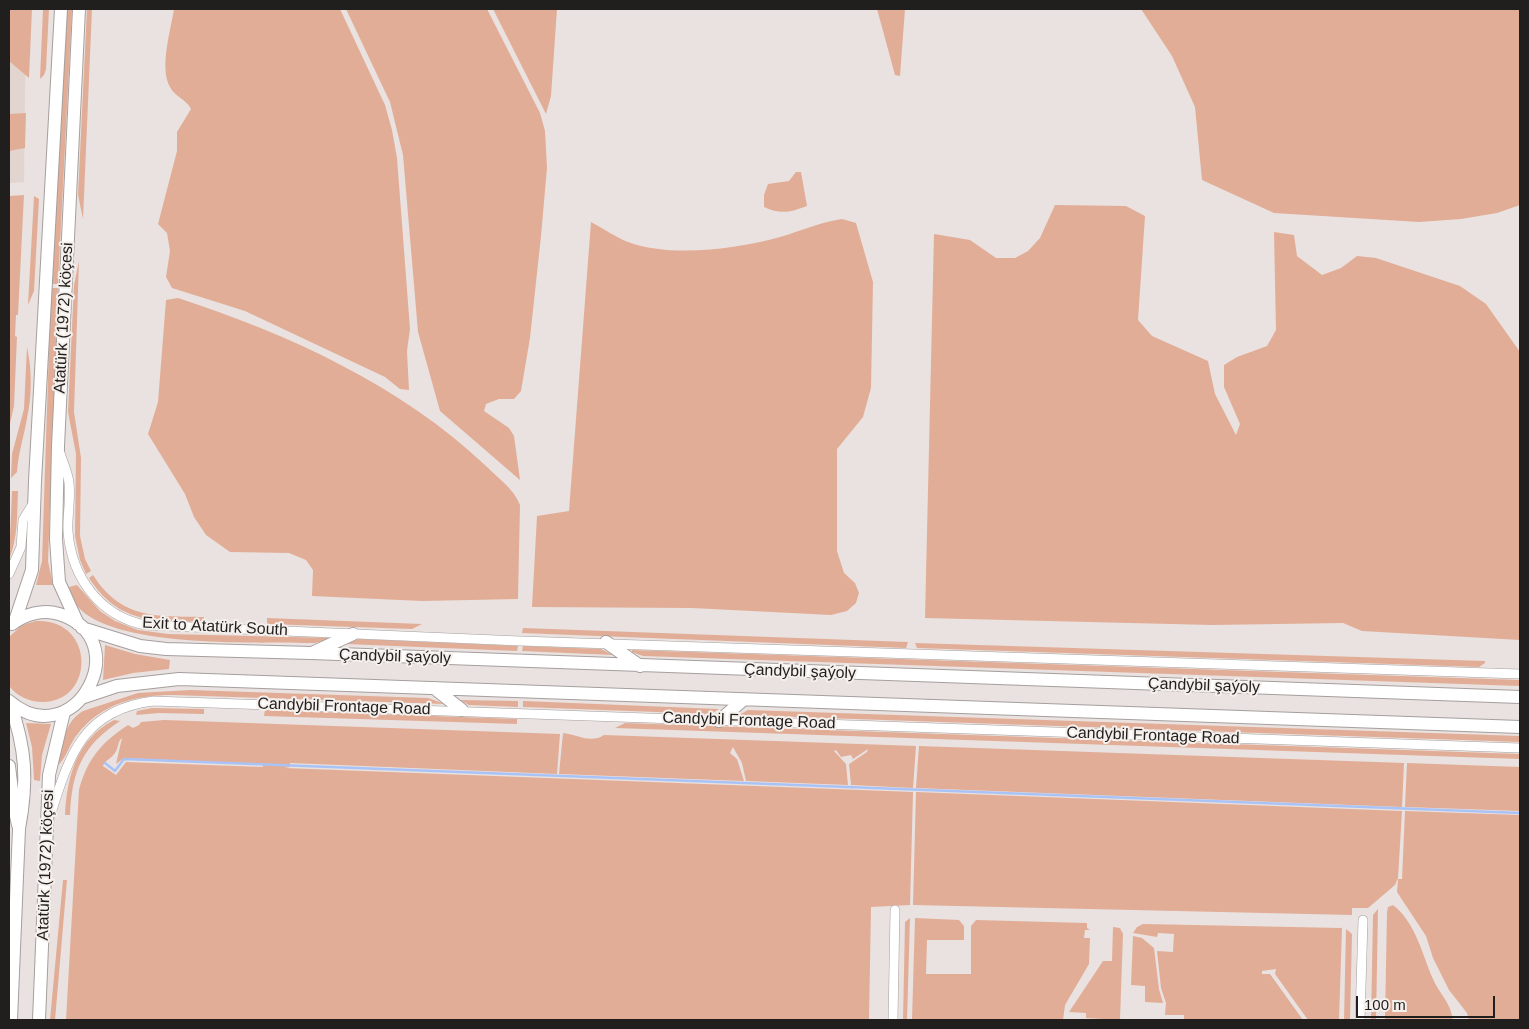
<!DOCTYPE html>
<meta charset="utf-8">
<style>
body{margin:0}
#map{position:relative;width:1529px;height:1029px;overflow:hidden;background:#e9e2e0;font-family:Arial,sans-serif}
canvas{display:block}
.frame{position:absolute;inset:0;border:10px solid #211f1e;pointer-events:none}
.scale{position:absolute;left:1356px;top:996px;width:139px;height:22px;box-sizing:border-box;border:2px solid #211f1e;border-top:0;padding-left:6px;font-size:15px;line-height:18px;white-space:nowrap;color:#211f1e;-webkit-text-stroke:4px #f6f0ed;paint-order:stroke}
</style>
<div id="map">
<canvas width="1529" height="1029"></canvas>
<div class="frame"></div>
<div class="scale">100 m</div>
</div>
<script>
const context = document.querySelector('canvas').getContext('2d');
context.lineJoin = 'round';
function fill(path, color) { context.fillStyle = color; context.fill(path, 'evenodd'); }
function trace(path, color, width, dash) { context.strokeStyle = color; context.lineWidth = width; context.lineCap = dash ? 'butt' : 'round'; context.setLineDash(dash || []); context.stroke(path); }
function write(font, color, halo, rows, align = 'center') {
  context.font = font + ' Arial,sans-serif'; context.lineWidth = 4; context.setLineDash([]); context.textBaseline = 'middle'; context.strokeStyle = halo; context.fillStyle = color; for (const [text, x, y, turn = 0] of rows) {
    context.save(); context.translate(x, y); context.rotate((+turn || 0) * Math.PI / 180); context.textAlign = isNaN(turn) ? turn : align; if (halo) context.strokeText(text, 0, 0); context.fillText(text, 0, 0); context.restore();
  }
}
const built = new Path2D(`
 M9 9H26L24 182 9 183Z`);
const green = new Path2D(`
 M9 9H32L29 78 9 61Z
 M43 9H49L46 69 44 75 40 79Z
 M65 9H72L58 284H51Z
 M87 9H92L83 219 78 195Z
 M174 9H340L385 105 392 130 397 158 410 329 407 351 409 390 400 389 385 377 245 311 172 288 166 277 170 251 167 233 158 224 177 151V132L191 109C186 99 175 97 170 87 159 68 171 29 174 9Z
 M346 9H487L540 113 545 131 547 168 541 236 530 338 521 391 514 399H499L486 404 484 411 509 428 514 436 520 480 440 411 418 332 403 155 390 102Z
 M493 9H557L551 96 546 114Z
 M877 9H905L900 76 895 75Z
 M1141 9H1520V205L1497 213 1461 219 1419 222 1274 213 1202 180 1195 107 1172 56Z
 M26 113 25 148 9 151V114Z
 M796 172H801L807 206C791 212 781 215 764 207V195L768 184 789 181Z
 M24 195 18 315H16L15 336 17 337 14 406 9 428V196Z
 M34 196 39 199 34 291 28 305Z
 M1055 205 1126 206 1145 216 1138 320 1152 336 1208 361 1215 394 1236 435 1240 424 1224 387V365L1237 357 1267 346 1276 330 1274 232 1294 235 1297 256 1322 275 1341 268 1357 256 1376 258 1460 286 1486 304 1520 352V640L1362 631 1343 623 1212 625 925 618 934 234 970 240 996 258H1015L1028 251 1040 238Z
 M842 219 856 223 873 282 871 388 863 417 837 449V551L844 573 855 583 859 593 856 603 847 611 831 615 692 608 532 607 537 516 569 511 591 222C603 228 615 237 628 242 671 258 737 249 780 237 801 231 820 222 842 219Z
 M79 261 74 412 81 458 80 536 85 559 91 571 86 574 80 560 75 536 76 454 68 412 74 285Z
 M51 288H58L48 561 53 585H36L42 561Z
 M178 298C288 334 401 385 486 466 498 478 514 489 520 505L518 599 422 601 312 596 313 570 306 560 289 553 230 552 206 535 194 517 185 494 148 434 158 402 166 300Z
 M27 347C32 369 32 396 27 418 24 437 18 453 17 472L11 478 12 454 24 409Z
 M12 491H18C17 515 18 537 9 560Z
 M93 575C122 620 157 616 204 617V622C154 621 119 624 89 578Z
 M77 585 100 611 115 621 138 630 168 634 334 638 315 643C260 642 121 648 81 610 74 604 72 595 69 587Z
 M267 618 422 624 412 629 267 624Z
 M36 621C95 618 96 701 43 702 29 702 17 696 9 686V637L22 625Z
 M523 628 908 642 906 648 522 633Z
 M359 639 518 646 517 651 346 644Z
 M915 643 1485 661V663L1479 667 917 648Z
 M105 645 135 654 170 660 169 669 133 673 103 680Z
 M523 646 601 649 613 655 522 651Z
 M632 650 1520 680V686L643 656 632 652Z
 M190 690 428 698 445 704 173 695C135 695 100 704 76 736 70 744 65 760 58 765 62 745 64 722 83 711L138 693Z
 M460 700 518 701V707L469 705Z
 M523 701 719 709 711 714 523 707Z
 M152 708 204 709V714L159 713 136 715 137 711Z
 M265 710 517 719V724L264 716Z
 M748 710 1520 736V742L739 715Z
 M114 720 120 721C82 746 72 771 70 815H65C67 776 77 739 114 720Z
 M164 720 560 734 557 774 290 763V767L285 768 913 792 910 905 871 907 869 1020H66L79 790C87 759 102 742 128 725L133 728 139 725 141 722ZM122 738 116 764 124 758 262 764 263 767 126 762 116 775 103 766C105 760 111 759 115 753 119 748 117 742 122 738Z
 M26 723 51 724 42 755 40 781 34 780 32 747Z
 M625 723 1520 754V759L615 728Z
 M563 733C575 734 591 744 604 735L916 746 913 788 851 785 849 764 867 752 868 749 853 759 851 755 841 757 836 750 834 751 846 764 848 785 746 781 742 763 733 747 730 753 737 759 744 781 559 774Z
 M919 746 1404 763 1402 807 916 788Z
 M1407 763 1520 767V811L1405 807Z
 M916 792 1402 811 1398 878 1395 885 1368 908H1352V915L913 905Z
 M1405 811 1520 815V1020H1469L1467 1013 1449 990 1433 958 1426 936 1397 892 1398 879H1402Z
 M63 880H67L55 1020H50Z
 M1393 905C1416 923 1422 954 1433 979 1440 995 1450 1001 1453 1020H1385L1387 912 1388 907Z
 M1378 909 1376 1020H1371L1373 915Z
 M910 918 907 1020H903L905 922Z
 M915 918 959 920 964 926V940H927L926 974H971V926L976 920 1087 923V928L1090 930H1085L1084 938H1090L1089 964 1065 1005 1063 1020H912Z
 M1143 924 1342 928 1339 1020H1308L1275 974 1276 969 1262 971V974H1270L1303 1020H1184V1015H1165L1166 1003 1161 988 1157 951 1173 952 1174 934 1158 933 1157 937 1133 933 1137 927Z
 M1113 927 1120 928 1123 934 1120 1020 1086 1018V1013L1069 1012 1103 961H1112Z
 M1346 929 1352 934 1350 1020H1344Z
 M1133 936 1142 938 1154 948 1159 989 1163 1003 1145 1002V986L1131 985Z`);
const stream = new Path2D(`
 M105 763 115 771 124 759 1520 813`);
const street = new Path2D(`
 M60 453C63 463 68 473 69 483 71 499 67 516 68 532 72 578 100 616 145 625L520 641 1520 674
 M9 574 21 547 23 520 33 504
 M51 813C70 754 83 710 153 701L1520 748
 M893 1020 895 910
 M1360 1020 1363 920`);
const secondary = new Path2D(`
 M15 621 32 570 35 481 61 9
 M78 624 59 582 56 539 58 446 79 9
 M82 628 140 646 166 649 311 653 1520 697
 M606 642 640 666
 M314 652 353 634
 M434 688 462 710
 M84 697 117 686 179 679 1520 727
 M9 701C74 757 139 639 59 614 43 609 25 614 12 624
 M10 703C26 749 28 780 19 829L11 1020
 M719 721 743 700
 M9 766 14 807 18 825
 M39 1020 49 775 64 712`);
const streetNames = [
 ["Atatürk (1972) köçesi",64,318,-87],
 ["Exit to Atatürk South",215,627,3],
 ["Çandybil şaýoly",395,657,2],
 ["Çandybil şaýoly",800,672,2],
 ["Çandybil şaýoly",1204,686,2],
 ["Candybil Frontage Road",344,707,2],
 ["Candybil Frontage Road",749,721,2],
 ["Candybil Frontage Road",1153,736,2],
 ["Atatürk (1972) köçesi",46,865,-88]
];
fill(built, '#e2d4ce');
fill(green, '#e2ad96');
trace(stream, '#aac3f7', 2.5);
trace(street, '#a59f9d', 10);
trace(secondary, '#a59f9d', 14);
trace(street, '#fff', 9);
trace(secondary, '#fff', 12);
write('16px', '#211f1e', '#f6f0ed', streetNames);
</script>
